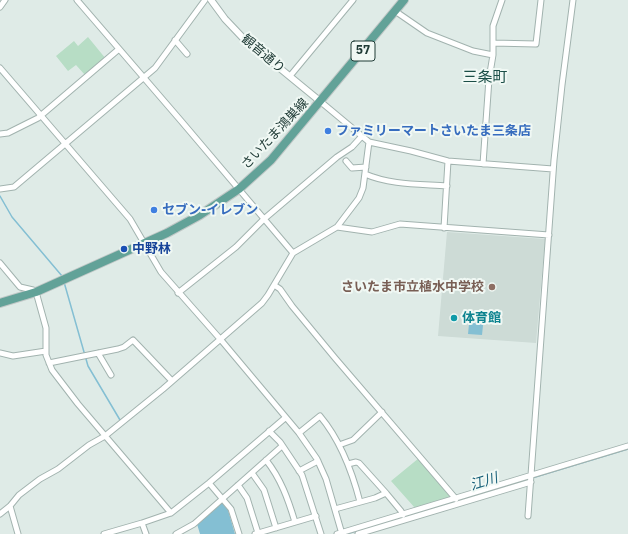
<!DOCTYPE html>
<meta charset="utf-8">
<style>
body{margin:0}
canvas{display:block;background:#dfebe7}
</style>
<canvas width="628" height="534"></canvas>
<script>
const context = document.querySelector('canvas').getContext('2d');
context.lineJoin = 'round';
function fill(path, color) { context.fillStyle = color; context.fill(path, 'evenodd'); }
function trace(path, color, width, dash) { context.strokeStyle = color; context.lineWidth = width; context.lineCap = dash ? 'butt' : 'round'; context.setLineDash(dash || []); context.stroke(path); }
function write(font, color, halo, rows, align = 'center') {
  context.font = font + ' "IBM Plex Sans","Noto Sans JP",sans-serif'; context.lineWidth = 4; context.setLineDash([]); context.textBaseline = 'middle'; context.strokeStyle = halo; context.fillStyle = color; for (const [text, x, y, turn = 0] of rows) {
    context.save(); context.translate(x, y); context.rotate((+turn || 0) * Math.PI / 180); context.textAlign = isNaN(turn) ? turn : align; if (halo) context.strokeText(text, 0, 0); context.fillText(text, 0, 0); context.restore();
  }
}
const built = new Path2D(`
 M447 232 545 239 536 343 438 336Z`);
const green = new Path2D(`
 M88 37 106 59 85 75 76 65 68 71 56 56 74 41 78 46Z
 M419 458 453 497 415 508 391 481Z`);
const water = new Path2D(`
 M470 314 484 316 482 335 468 334Z
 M222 503 228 510 235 534H200L197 524Z`);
const stream = new Path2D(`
 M0 196 12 217 62 276
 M64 282 88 366 120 420
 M532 478 628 449
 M346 534 528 480`);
const minor = new Path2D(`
 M77 0 182 122 293 253
 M0 7 5 0
 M395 11 427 33 473 51 493 55
 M175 40 187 54
 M493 43 536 44 541 0
 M0 68 130 219 161 272 221 340 299 433 317 459 326 479 342 534
 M290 76 353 0
 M321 102 369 142 411 151 448 161 553 169
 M0 134 8 133 38 118 119 49
 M346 161 352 168 366 167
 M483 164 489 79 493 55V26L502 0
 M365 174C390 185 420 184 447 186
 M0 189 14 187 155 68 205 0
 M337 227 372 232 400 224 549 235
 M444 228 448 161
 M0 263 20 287 33 290 36 292 46 328V355L52 370 78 404 171 513
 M274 285 280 289 292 306 335 358 456 499
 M178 293 236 247 264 219 337 157 352 147 362 136
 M0 353 13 356 46 351
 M98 353 111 375
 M49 363 118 349 124 347 133 340 172 381
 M269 431 280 442 302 475 321 534
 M299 433 320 416C341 441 352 471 360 502
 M339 445 353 440 382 412
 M266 460C281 479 288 499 295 522
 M348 464 356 462 359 463 386 493
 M299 471 318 461
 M252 473 264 490 276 528
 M209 483 231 509 239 534
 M238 485 247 498 258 533
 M10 506 18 534
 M335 509 375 498 386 493 401 511 403 515
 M0 514 10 506 19 495 40 479 58 469 89 445 105 436 163 389 262 303 268 295 293 253 337 227 359 198 363 188 369 142
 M528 516 554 160 562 85 573 0
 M142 523 146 534
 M104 534 142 523 171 513 209 483 285 418
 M176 534 194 524 282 446
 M255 534 316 516
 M337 534 628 446
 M358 534 531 482`);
const tertiary = new Path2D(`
 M211 0 225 19 243 38 321 102`);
const primary = new Path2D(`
 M0 303 36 292 167 233 200 215 239 189 271 160 404 0`);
const markers = [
 [328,131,4,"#3f7fe0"],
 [154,210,4,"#3f7fe0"],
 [124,249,4,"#1a4fb4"],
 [492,287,4,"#8d6e63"],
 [454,318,4,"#0f9aa8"]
];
const shields = [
 [363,51,24]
];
const shieldNames = [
 ["57",363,51]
];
const streetNames = [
 ["観音通り",263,54,40],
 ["さいたま鴻巣線",275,134,-47]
];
const shopNames = [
 ["ファミリーマートさいたま三条店",336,131],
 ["セブン-イレブン",162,210]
];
const transitNames = [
 ["中野林",132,249]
];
const educationNames = [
 ["さいたま市立植水中学校",484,287]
];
const cultureNames = [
 ["体育館",462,318]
];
const waterNames = [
 ["江川",484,482,-17]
];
const quarterNames = [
 ["三条町",485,78]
];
fill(built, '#cddbd6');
fill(green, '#b7ddc5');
fill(water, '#84bfd3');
trace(stream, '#84bfd3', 1.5);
trace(minor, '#a2b3af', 7);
trace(tertiary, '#a2b3af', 8);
trace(primary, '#c1c8c7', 10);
trace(minor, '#fff', 5);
trace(tertiary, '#fff', 6);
trace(primary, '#62a298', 8);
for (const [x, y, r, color] of markers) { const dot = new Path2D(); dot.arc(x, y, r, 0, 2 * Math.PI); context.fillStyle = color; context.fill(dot); trace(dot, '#f0f8f4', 1.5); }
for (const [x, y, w] of shields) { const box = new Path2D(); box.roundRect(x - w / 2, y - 10, w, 20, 3); context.fillStyle = '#f0f8f4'; context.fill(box); trace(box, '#203c37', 1); }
write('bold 12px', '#203c37', null, shieldNames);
write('13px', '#203c37', '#f0f8f4', streetNames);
write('bold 13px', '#366cbe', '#f0f8f4', shopNames, 'left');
write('bold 13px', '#164399', '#f0f8f4', transitNames, 'left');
write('bold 13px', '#785e54', '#f0f8f4', educationNames, 'right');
write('bold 13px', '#0d838f', '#f0f8f4', cultureNames, 'left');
write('italic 14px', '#186079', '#f0f8f4', waterNames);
write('15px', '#1b4e47', '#f0f8f4', quarterNames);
</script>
